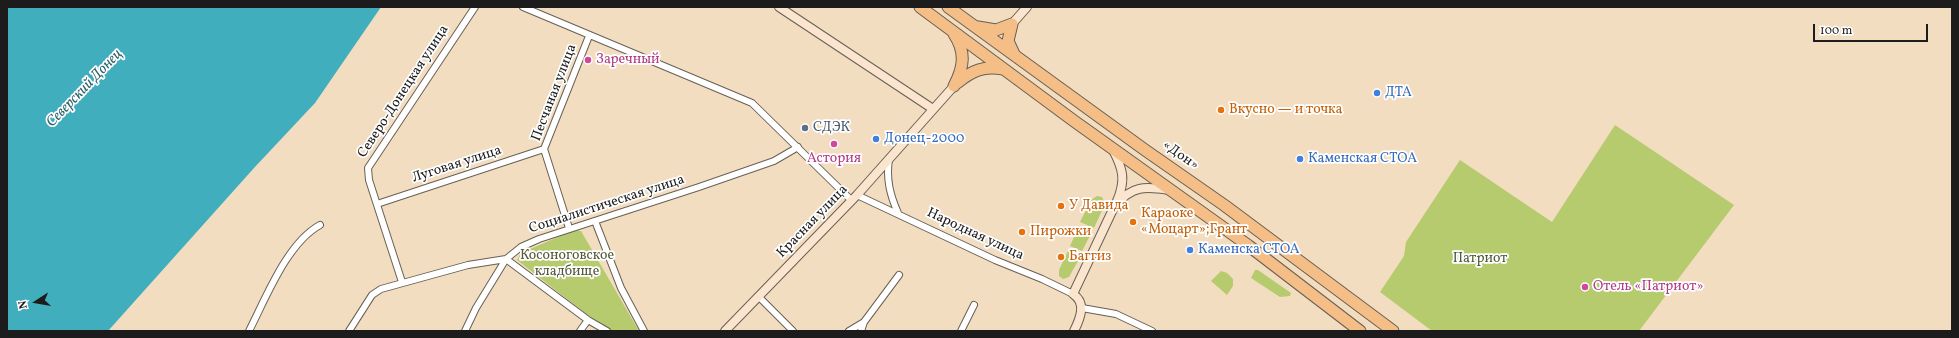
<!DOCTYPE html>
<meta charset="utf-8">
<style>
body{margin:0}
#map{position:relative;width:1959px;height:338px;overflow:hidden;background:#f3ddc0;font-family:Vollkorn,serif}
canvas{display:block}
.frame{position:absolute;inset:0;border:8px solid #1c1c1c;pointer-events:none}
.north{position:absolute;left:16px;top:282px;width:40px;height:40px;-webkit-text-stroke:3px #fff;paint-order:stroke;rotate:258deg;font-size:11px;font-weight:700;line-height:16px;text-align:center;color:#1c1c1c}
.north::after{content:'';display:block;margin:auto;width:14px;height:18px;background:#1c1c1c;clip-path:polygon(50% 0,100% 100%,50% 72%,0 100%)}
.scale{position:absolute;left:1813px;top:24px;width:115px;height:18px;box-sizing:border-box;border:2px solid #1c1c1c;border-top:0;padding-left:5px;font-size:12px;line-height:14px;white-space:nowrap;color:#1c1c1c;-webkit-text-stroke:3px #fff;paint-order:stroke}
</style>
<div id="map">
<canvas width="1959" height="338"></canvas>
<div class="frame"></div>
<div class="north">N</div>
<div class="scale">100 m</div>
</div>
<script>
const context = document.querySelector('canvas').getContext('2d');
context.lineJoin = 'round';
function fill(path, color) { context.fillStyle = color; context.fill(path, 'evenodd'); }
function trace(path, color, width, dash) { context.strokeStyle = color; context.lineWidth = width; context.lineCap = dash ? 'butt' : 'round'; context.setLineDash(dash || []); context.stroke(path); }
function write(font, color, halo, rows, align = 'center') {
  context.font = font + ' Vollkorn,serif'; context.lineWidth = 3.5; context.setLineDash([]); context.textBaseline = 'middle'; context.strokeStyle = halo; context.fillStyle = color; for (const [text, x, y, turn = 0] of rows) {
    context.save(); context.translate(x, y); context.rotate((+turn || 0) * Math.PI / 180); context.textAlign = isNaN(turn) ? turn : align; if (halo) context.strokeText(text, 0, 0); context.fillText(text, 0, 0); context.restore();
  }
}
const green = new Path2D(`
 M1615 125 1734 205 1639 331H1432L1380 292 1404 256 1406 242 1460 160 1552 222Z
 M1097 196 1102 197 1105 204 1094 228 1080 222 1091 200Z
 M1079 226 1092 232 1082 251 1070 246Z
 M574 230 581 231 639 331H613L585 313 517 260 521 253Z
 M1069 249 1082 254 1069 277 1063 279 1059 276V270Z
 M1255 270H1258L1291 293 1290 296 1280 297 1251 278Z
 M1221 271 1227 273 1233 279V286L1227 295 1211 281Z`);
const water = new Path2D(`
 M7 7H381L315 103 254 168 108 331H7Z`);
const street = new Path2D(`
 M523 7 752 103 851 200
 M889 159C886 179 890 195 898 213
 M857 195 995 260 1042 279 1073 294
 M377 204 544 149
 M595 221 621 288 644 331
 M569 228 544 149 589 36
 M402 282 369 180 368 168 475 7
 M759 297 793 331
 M1082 308 1116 314 1152 331
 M249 331C266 298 287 243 320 225
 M349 331 372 295 381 289 468 265 506 259 521 247 539 239 699 187 774 161 798 147
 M465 331 476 308 506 259 588 320 607 331
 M580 331 588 320
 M849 331 864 322
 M861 331 864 322 899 275
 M961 331 974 305`);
const secondary = new Path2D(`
 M779 7 933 109
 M1012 24 1027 7
 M1113 150C1123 169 1126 180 1117 201
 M725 331 857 195 954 86
 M1074 331C1080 319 1087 303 1073 294L1115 205C1133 186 1144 186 1169 190`);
const highway = new Path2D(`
 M920 7 1074 121 1249 246 1360 331
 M948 7 1145 150 1224 205 1393 331
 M1012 24 1008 41 1014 54
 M978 27 996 30 1012 24
 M957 83C973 70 983 66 1003 69
 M954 86C964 67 966 52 954 34`);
const markers = [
 [588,60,4,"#d1479c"],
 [1377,93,4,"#3f7fe0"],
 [1221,110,4,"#e8710a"],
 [805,128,4,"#5c6f8a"],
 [876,139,4,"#3f7fe0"],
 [834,144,4,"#d1479c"],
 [1300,159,4,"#3f7fe0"],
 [1061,206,4,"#e8710a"],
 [1133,222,4,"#e8710a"],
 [1022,232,4,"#e8710a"],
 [1190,250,4,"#3f7fe0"],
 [1061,257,4,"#e8710a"],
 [1585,287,4,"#d1479c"]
];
const hotelNames = [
 ["Заречный",596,60],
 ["Астория",834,159,"center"],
 ["Отель «Патриот»",1593,287]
];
const streetNames = [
 ["Северо-Донецкая улица",404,92,-57],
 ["Песчаная улица",555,93,-69],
 ["«Дон»",1180,156,35],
 ["Луговая улица",457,165,-18],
 ["Социалистическая улица",607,205,-18],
 ["Красная улица",813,222,-46],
 ["Народная улица",975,235,25]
];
const shopNames = [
 ["ДТА",1385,93],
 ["Донец-2000",884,139],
 ["Каменская СТОА",1308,159],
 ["Каменска СТОА",1198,250]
];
const foodNames = [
 ["Вкусно — и точка",1229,110],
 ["У Давида",1069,206],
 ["Караоке",1141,214],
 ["«Моцарт»;Грант",1141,230],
 ["Пирожки",1030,232],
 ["Баггиз",1069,257]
];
const serviceNames = [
 ["СДЭК",813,128]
];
const parkNames = [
 ["Косоноговское",567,256],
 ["кладбище",567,272],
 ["Патриот",1480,259]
];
const waterNames = [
 ["Северский Донец",85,89,-46]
];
fill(green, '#b6ca6e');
fill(water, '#41aebe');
trace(street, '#676055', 8);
trace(secondary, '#676055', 10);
trace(highway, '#676055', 13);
trace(street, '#fff', 6);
trace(secondary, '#fbe5cf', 8);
trace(highway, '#f6be87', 11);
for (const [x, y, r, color] of markers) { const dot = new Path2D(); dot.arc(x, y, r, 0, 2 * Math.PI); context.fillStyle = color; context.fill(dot); trace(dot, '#fff', 1.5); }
write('14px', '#b23c85', '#fff', hotelNames, 'left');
write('14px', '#1c1c1c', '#fff', streetNames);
write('14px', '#366cbe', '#fff', shopNames, 'left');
write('14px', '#c56008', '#fff', foodNames, 'left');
write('14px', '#4e5e75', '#fff', serviceNames, 'left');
write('14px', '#525939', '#fff', parkNames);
write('italic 15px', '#2e656d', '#fff', waterNames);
</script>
